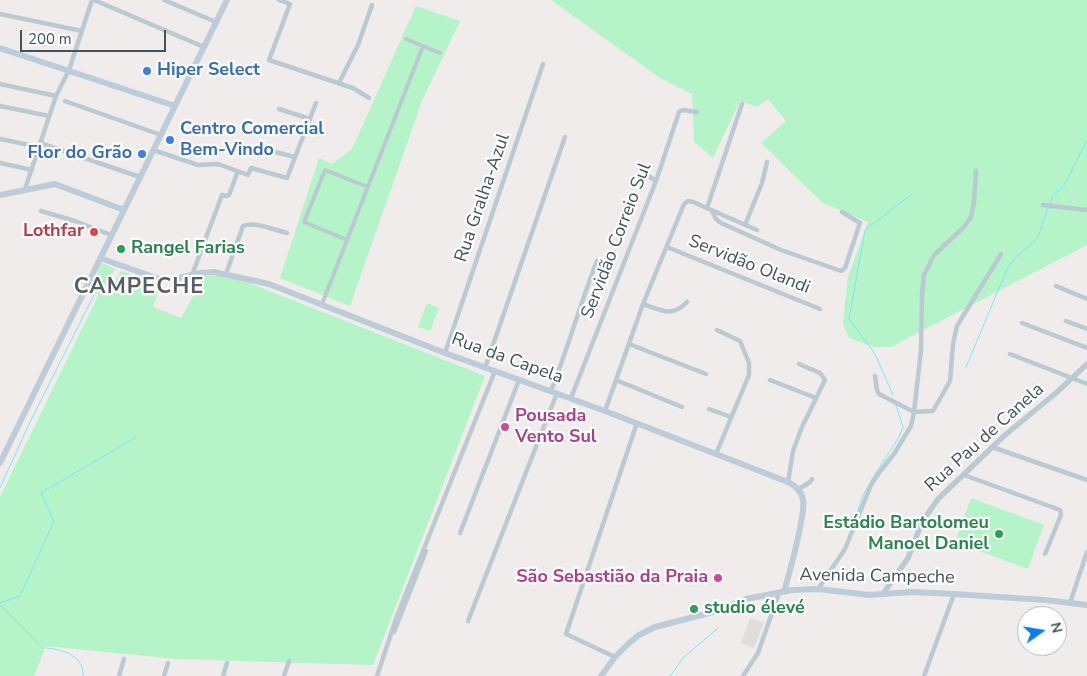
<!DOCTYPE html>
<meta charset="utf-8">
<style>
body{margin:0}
#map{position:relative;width:1087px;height:676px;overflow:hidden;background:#f0ecec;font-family:"Nunito Sans",sans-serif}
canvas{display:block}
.north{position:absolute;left:1017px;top:606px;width:50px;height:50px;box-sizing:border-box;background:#fff;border:1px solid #b4babe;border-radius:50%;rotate:77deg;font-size:14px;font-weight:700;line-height:20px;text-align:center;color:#43525c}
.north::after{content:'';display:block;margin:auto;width:18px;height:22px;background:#077def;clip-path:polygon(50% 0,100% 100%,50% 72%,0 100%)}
.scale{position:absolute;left:20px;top:30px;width:146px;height:22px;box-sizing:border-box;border:2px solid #43525c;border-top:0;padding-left:6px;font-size:15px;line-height:18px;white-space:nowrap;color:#43525c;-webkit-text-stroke:4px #fff;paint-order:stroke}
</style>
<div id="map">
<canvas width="1087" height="676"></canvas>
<div class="north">N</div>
<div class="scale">200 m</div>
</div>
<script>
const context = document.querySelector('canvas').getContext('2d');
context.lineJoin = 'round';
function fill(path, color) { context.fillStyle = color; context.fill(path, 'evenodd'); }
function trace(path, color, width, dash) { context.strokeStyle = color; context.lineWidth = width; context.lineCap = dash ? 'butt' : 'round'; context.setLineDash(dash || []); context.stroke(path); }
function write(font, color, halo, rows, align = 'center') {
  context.font = font + ' "Nunito Sans",sans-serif'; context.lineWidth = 4.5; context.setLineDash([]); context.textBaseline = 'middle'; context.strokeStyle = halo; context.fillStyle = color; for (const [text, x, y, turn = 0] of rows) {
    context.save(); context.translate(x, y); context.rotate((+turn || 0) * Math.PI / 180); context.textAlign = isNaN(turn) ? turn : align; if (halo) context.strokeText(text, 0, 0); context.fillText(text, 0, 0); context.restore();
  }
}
const education = new Path2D(`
 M750 618 764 623 754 648 741 643Z`);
const green = new Path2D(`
 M551 0H1087V245L891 347H874L849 338 843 323 848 277 868 222 823 203 761 143 786 121 768 99 757 107 740 101 713 158 694 142 692 94 660 78Z
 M416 6 460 21 422 101 350 306 280 278 319 158 332 164 352 149Z
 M102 263 115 269 106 285 100 293C112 290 115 281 121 271L161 284 153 307 181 318 205 276H223L244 281 485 376 373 665 175 659 46 646 34 676H0V497L99 294 89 290Z
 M427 303 439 308 430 331 418 327Z
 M971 498 1044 525 1028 569 955 542Z`);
const stream = new Path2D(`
 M1050 204 1052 197 1065 184 1087 140
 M966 367 1008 267 1016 257 1037 239 1048 208
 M893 395 875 354 849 319 865 230 912 194
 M871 481 899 437 903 427 896 405
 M0 488 29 424 94 295
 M856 516 863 495 869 485
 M0 603 20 596 54 521 41 493 136 437
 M0 605 38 643
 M46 648C62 649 85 656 83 676
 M670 676 684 657 718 628`);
const pedestrian = new Path2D(`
 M406 39 440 53
 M347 240 304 222 325 170 368 187
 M322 304 423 46`);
const minor = new Path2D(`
 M94 0 204 47
 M164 0 216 22
 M279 0 290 4 269 60 353 88 369 98
 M0 14 82 31
 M339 83 358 45 372 5
 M0 84 56 96
 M65 101 161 135
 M0 106 49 116
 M279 109 310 119
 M0 139 39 147
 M40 143 140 177
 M153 150 198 165 218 164 248 175 251 168 287 178 316 103
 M275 152 295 157
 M0 163 32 170
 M639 170 656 181
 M25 189 56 96 69 70 92 0
 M1043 205 1087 210
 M707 208 742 104
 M41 211 75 221 111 235
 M712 211 716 219 721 223 781 250 841 271 845 268 860 223 842 212
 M745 225 762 183 767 162
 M667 247 820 309
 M226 274 243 226C256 221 274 230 287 233
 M192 275 222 195 226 196 229 195 238 171
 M1056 286 1087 299
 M643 304C661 310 672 318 687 302
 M1066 321 1087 329
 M1022 323 1087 348
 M629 344 706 374
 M445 353 543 64
 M1010 354 1087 384
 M485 368 565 137
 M875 376 877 390 879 394 914 412 933 411 950 381 953 344 957 326 1001 254
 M616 380 682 407
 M770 380 816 398
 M551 391C568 348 580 304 597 261
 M571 398 656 181 679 112 683 110 697 112
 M709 409 731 417
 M605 411 643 304 684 204 688 201 693 202 757 230
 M992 447 1087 480
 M716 454 749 375V363L740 341 717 330
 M964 475 1060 510 1061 515 1045 554
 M788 482 793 451 802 427 825 380 820 373 799 364
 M799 489 810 482 812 479
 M460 533 519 380
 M818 589 845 549 871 485 878 474 894 454 911 426 914 412 921 350 922 294 924 275 934 255 964 227 971 217 974 202 976 171
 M1070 603 1087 552
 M468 621 557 393
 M394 632 426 551
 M615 657 566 634 637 423
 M119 676 124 659
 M164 676 168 663
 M223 676 227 663
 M284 676 289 661
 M377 676 397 616 495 371
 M743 676 758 653 779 593
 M924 676 954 594`);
const tertiary = new Path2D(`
 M883 594 908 558 922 522 938 499 1005 435 1056 393 1087 364`);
const secondary = new Path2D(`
 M0 48 175 106
 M0 195 55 184 124 210
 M100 258 159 279H175L200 273 214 272 269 284 445 353 605 411 788 482C796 486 801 491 803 499 806 515 789 574 784 592
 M0 463 227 0
 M601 676 615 657 628 644 639 635 655 627 713 612 746 599 792 590 818 589 869 595 912 592 954 594 1045 600 1087 605`);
const markers = [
 [147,71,5,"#3f7fe0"],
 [170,140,5,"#3f7fe0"],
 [142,154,5,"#3f7fe0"],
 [94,232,5,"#e0444e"],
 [121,249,5,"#2e9e5b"],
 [505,427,5,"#d1479c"],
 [999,534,5,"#2e9e5b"],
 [718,578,5,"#d1479c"],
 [694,609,5,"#2e9e5b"]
];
const shopNames = [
 ["Hiper Select",157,71],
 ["Centro Comercial",180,130],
 ["Bem-Vindo",180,151],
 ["Flor do Grão",132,154,"right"]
];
const streetNames = [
 ["Rua Gralha-Azul",483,198,-71],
 ["Servidão Correio Sul",617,241,-69],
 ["Servidão Olandi",749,265,22],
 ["Rua da Capela",507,359,20],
 ["Rua Pau de Canela",985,438,-42],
 ["Avenida Campeche",877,577,1]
];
const healthNames = [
 ["Lothfar",84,232]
];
const leisureNames = [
 ["Rangel Farias",131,249],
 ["Estádio Bartolomeu",989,524,"right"],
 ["Manoel Daniel",989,545,"right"],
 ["studio élevé",704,609]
];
const hotelNames = [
 ["Pousada",515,417],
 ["Vento Sul",515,438],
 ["São Sebastião da Praia",708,578,"right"]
];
const districtNames = [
 ["CAMPECHE",139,288]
];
fill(education, '#e1ddde');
fill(green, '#b5f3c8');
trace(stream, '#7de4f4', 1);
trace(pedestrian, '#bbc9d1', 4);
trace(minor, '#bbc9d1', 4.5);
trace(tertiary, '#bbc9d1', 5.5);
trace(secondary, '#bdccd8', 6);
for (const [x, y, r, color] of markers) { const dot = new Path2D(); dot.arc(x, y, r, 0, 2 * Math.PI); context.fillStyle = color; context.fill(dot); trace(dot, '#fff', 2); }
write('bold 18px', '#366cbe', '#fff', shopNames, 'left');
write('18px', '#43525c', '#fff', streetNames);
write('bold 18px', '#be3a42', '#fff', healthNames, 'right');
write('bold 18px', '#27864d', '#fff', leisureNames, 'left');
write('bold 18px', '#b23c85', '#fff', hotelNames, 'left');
context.letterSpacing = '1px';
write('bold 22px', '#585d62', '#fff', districtNames);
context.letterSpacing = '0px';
</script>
